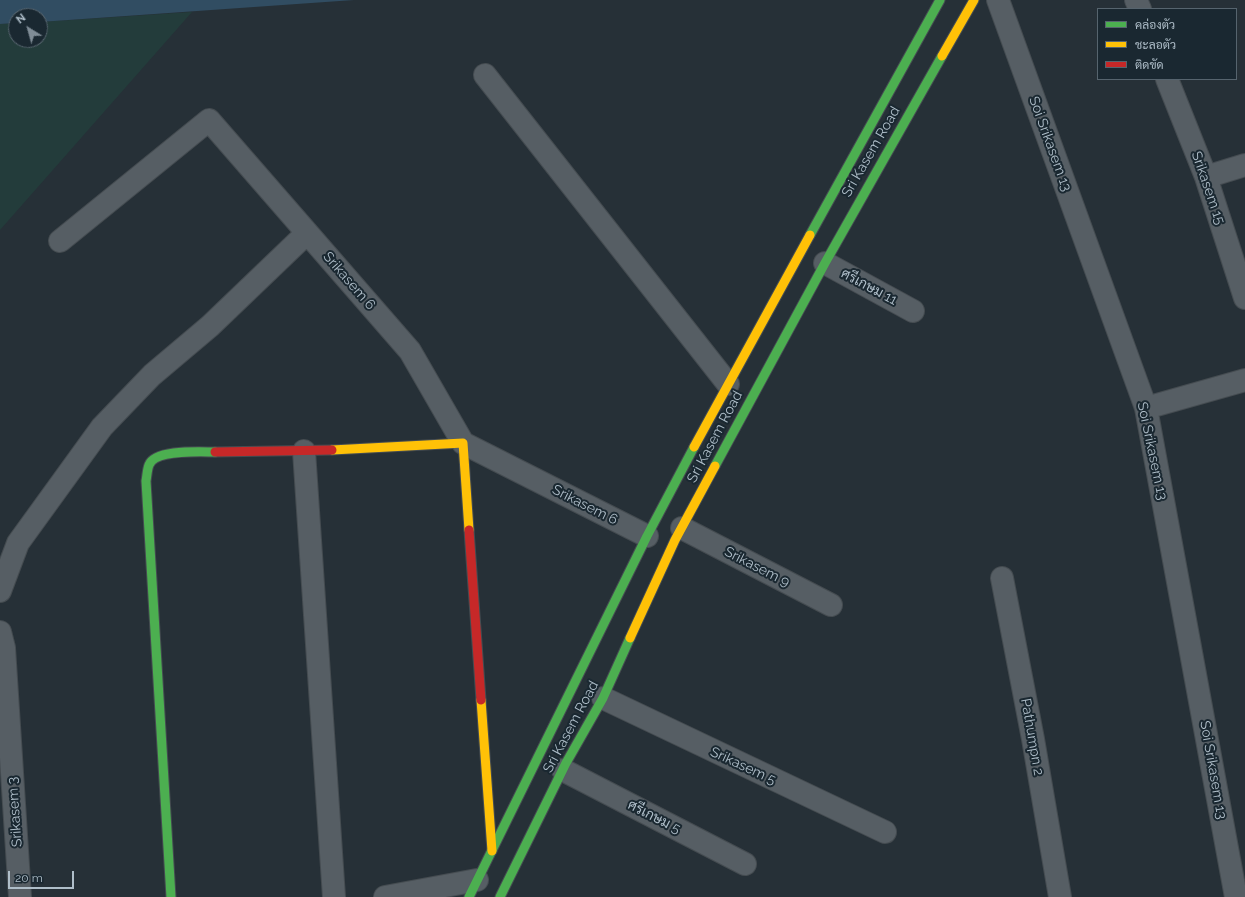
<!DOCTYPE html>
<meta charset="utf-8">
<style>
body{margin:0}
#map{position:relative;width:1245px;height:897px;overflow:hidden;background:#263037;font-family:Raleway,Sarabun,sans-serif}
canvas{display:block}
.legend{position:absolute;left:1097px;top:8px;width:140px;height:72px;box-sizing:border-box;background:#1a2831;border:1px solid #56646e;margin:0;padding:5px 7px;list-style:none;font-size:12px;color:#afbec9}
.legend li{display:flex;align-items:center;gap:8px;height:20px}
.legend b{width:20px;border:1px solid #56646e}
.north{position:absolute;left:8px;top:8px;width:40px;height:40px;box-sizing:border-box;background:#1a2831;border:1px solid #56646e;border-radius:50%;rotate:323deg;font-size:11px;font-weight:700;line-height:16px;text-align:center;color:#afbec9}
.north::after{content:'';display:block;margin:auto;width:14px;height:18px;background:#7f8c96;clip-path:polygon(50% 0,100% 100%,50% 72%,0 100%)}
.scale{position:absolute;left:8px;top:871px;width:66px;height:18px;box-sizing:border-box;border:2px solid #afbec9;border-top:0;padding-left:5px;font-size:12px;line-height:14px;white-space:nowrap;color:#afbec9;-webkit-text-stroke:3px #1a2831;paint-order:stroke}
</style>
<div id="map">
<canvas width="1245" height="897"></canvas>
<ul class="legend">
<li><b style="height:5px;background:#4caf50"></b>คล่องตัว</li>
<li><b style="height:5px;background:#ffc107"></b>ชะลอตัว</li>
<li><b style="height:5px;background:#c62828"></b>ติดขัด</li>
</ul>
<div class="north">N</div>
<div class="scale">20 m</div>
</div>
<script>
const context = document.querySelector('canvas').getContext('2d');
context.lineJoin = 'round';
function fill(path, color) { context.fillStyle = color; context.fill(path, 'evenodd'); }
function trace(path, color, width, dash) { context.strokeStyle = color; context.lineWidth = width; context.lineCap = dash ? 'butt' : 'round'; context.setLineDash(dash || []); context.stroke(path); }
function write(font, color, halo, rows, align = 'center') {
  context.font = font + ' Raleway,Sarabun,sans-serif'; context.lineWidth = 4; context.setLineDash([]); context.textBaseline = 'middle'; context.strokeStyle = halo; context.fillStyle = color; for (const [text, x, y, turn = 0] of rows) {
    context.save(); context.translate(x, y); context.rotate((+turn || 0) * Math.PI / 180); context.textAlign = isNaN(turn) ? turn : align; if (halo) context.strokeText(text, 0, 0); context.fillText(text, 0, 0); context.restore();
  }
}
const green = new Path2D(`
 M192 12 0 230V24L16 23V40H40V22Z`);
const water = new Path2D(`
 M0 0H354L40 22V16H16V23L0 24Z`);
const street = new Path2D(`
 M998 0 1146 408 1236 897
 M1136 0 1140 9
 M485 75 728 384
 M1167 79 1206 177 1245 298
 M1206 177 1245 165
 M60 241 209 120 410 351 463 443 647 536
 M825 263 913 311
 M1146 408 1245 380
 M304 451 334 897
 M682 528 831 605
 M1002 578 1033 739 1060 897
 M0 591 18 543 102 427 152 375 210 326 307 233
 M0 632 4 648 20 897
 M603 698 885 832
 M563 770 745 864
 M385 897 477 880`);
const fast = new Path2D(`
 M810 235 940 0
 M715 466 825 263 942 56
 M171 897 146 481C147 476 147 470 149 465 155 449 200 452 215 452
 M469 897 647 536 694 447
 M500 897 566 763 603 698 630 638`);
const slow = new Path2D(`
 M942 56 974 0
 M694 447 810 235
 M332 450 463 443 469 530
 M630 638 675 540 715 466
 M481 700 492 851`);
const jam = new Path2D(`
 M215 452 332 450
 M469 530 481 700`);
const streetNames = [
 ["Soi Srikasem 13",1050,144,70],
 ["Sri Kasem Road",871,152,-60],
 ["Srikasem 15",1208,188,71],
 ["Srikasem 6",349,281,49],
 ["ศรีเกษม 11",869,287,28],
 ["Sri Kasem Road",715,437,-62],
 ["Soi Srikasem 13",1152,451,78],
 ["Srikasem 6",585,505,27],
 ["Srikasem 9",757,567,27],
 ["Sri Kasem Road",571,727,-62],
 ["Pathumpn 2",1032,737,80],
 ["Srikasem 5",743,766,25],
 ["Soi Srikasem 13",1213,770,80],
 ["Srikasem 3",15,812,-94],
 ["ศรีเกษม 5",654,817,27]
];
fill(green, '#233c3b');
fill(water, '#314d62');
trace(street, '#454c51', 24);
trace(fast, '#454c51', 11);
trace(slow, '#454c51', 11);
trace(jam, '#454c51', 11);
trace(street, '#565e64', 22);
trace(fast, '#4caf50', 9);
trace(slow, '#ffc107', 9);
trace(jam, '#c62828', 9);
write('14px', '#afbec9', '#1a2831', streetNames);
</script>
